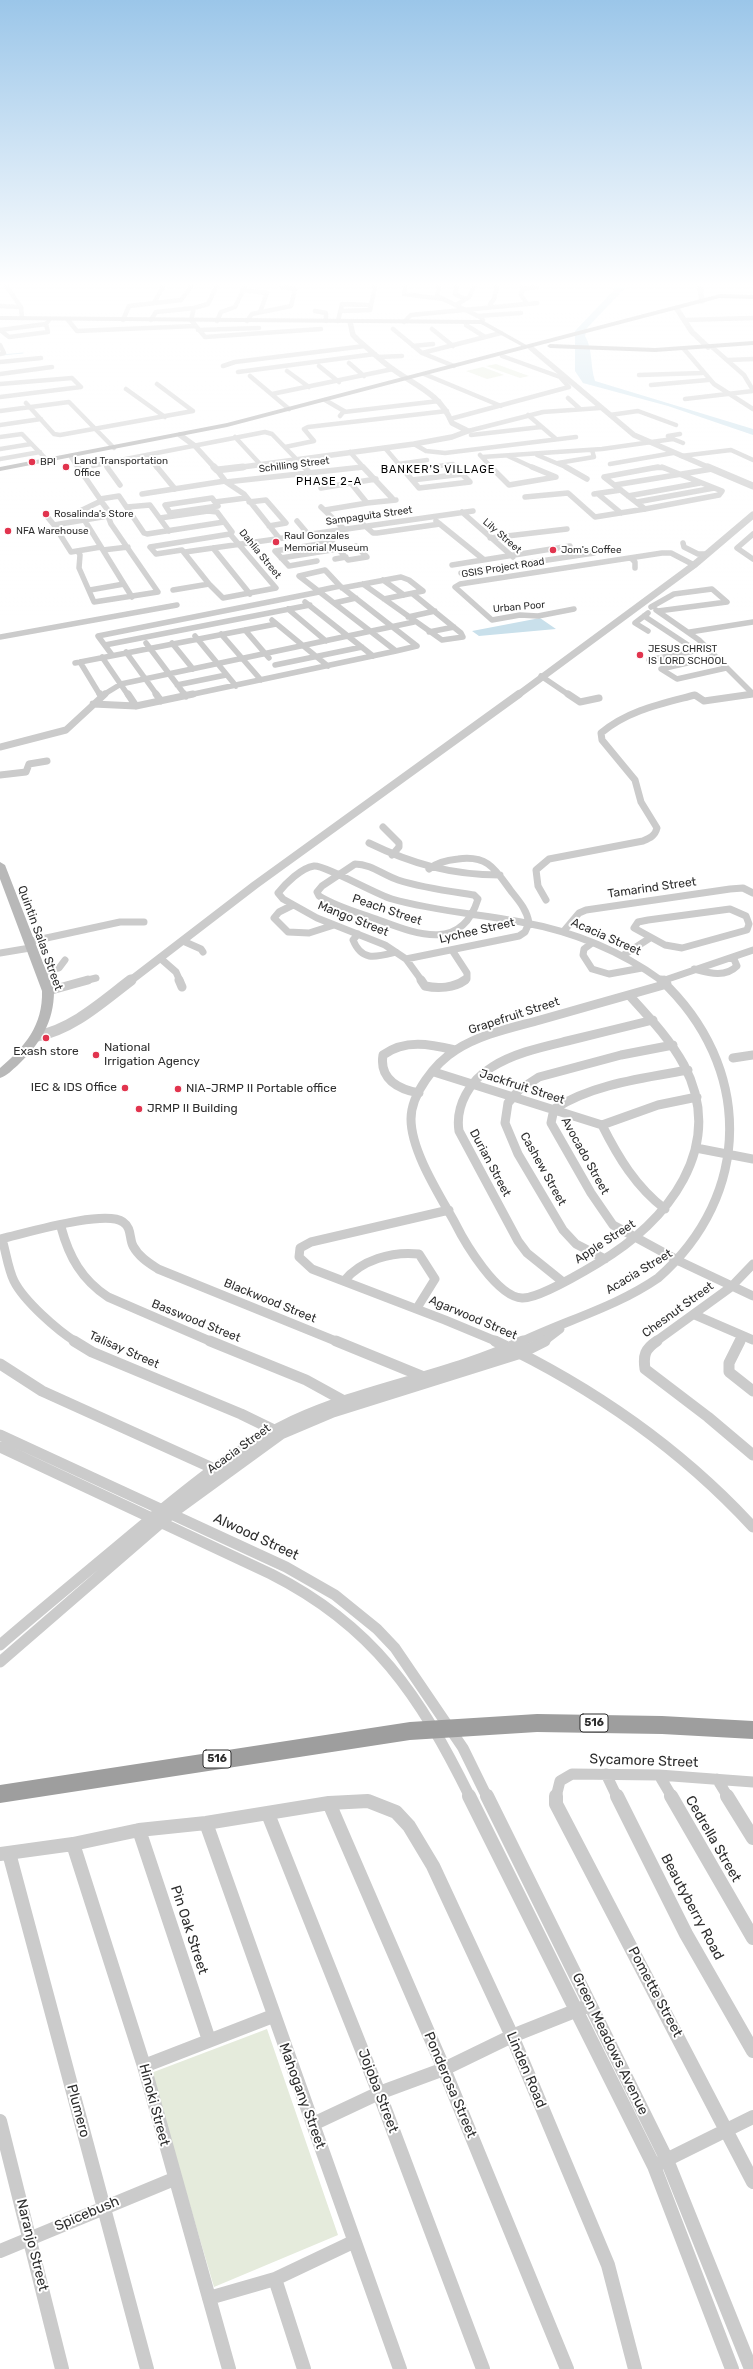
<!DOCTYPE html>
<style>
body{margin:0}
canvas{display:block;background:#fff}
</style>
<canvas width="753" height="2369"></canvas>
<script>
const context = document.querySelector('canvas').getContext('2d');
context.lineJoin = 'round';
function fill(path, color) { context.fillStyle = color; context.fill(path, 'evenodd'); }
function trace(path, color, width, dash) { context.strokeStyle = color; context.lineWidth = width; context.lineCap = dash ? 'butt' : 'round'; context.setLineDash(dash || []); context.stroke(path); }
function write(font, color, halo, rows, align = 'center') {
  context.font = font + ' Rubik,sans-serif'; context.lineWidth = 4; context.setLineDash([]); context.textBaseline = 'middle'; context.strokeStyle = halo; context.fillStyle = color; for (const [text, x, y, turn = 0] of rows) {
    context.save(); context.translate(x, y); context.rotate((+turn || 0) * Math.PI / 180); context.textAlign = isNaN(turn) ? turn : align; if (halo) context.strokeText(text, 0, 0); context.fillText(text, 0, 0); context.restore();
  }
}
const green = new Path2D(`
 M496 364 529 376 520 378 486 366Z
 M483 367 504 375 487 379 466 371Z
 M267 2029 338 2235 214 2287 151 2073Z`);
const water = new Path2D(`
 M614 287H626L587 328 585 336C593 349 590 366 595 381L753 429V435L668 406 583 383 575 371V331L613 291Z
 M540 618 556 629 479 636 472 631Z`);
const stream = new Path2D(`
 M2 355 23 353`);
const minorFar5 = new Path2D(`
 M7 287 21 307 22 318
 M216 287 208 304 194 308 191 320 205 337 321 329
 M405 287 404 294 443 299
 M439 287 437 296 480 317 483 320 482 322
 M457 287 455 294 465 299
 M523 287 521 295 527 304
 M523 289 537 287
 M243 290 267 293 260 312
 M154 303 163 287
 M456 305 469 297 474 287
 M0 306 21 307
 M492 307 490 304 494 299 497 287
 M315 311 326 313V321
 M341 311 370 310 375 287
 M477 316 521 313
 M68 320 77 331 195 326
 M123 320 129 306 181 300 191 287
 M151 320 156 312 194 308
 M685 320 753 318
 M217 321 221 312 235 307 245 287
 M247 321 252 314 291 306 295 289 282 287
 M338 321 342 304 369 305
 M404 322 411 315 537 303
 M466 325 485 337
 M393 329 422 353
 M432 329 453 346
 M0 330 9 337 48 332 46 324
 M0 330 46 324 49 320
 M198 330 259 328
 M0 345 4 353 0 354
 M413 346 433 344
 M712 347 744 375 753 390
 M684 349 714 384 753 409
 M378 357 402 356
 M728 360 753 359
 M0 362 41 358
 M349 363 364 376
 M223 366 235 362 365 346
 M319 366 339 382
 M454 366 422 353 501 333
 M287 371 309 387
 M238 372 375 354
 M0 374 52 367
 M424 374 501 406
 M639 375 702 373
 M250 376 289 409
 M0 384 72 378 81 387 0 397
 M651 385 708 380
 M126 389 165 417
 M272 394 393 369
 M568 398 579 408
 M685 399 753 391
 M325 400 344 411 340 416
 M26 403 54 434 60 435 193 411 157 384
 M0 411 69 402 114 448
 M344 412 439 401
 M528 415 556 439
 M610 415 638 411 676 425
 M450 419 569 387 560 377 502 356
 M0 425 41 419
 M468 431 543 412 600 408
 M471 435 541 427
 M0 437 22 434 48 461
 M235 437 260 464
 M673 439 683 443
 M414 444 426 451 445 453 576 437
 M285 447 314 441 304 429 308 427 447 411
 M385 448 402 468
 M0 449 31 444
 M350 452 364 468
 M147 455 157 468
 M480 455 492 468
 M537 455 568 468
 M508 456 534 468
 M681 456 731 450 753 460
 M71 457 78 468
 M482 457 602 449 673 439 668 436 680 434
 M0 459 40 452
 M558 463 594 457 592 450
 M398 464 427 460
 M610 464 673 453
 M93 466 105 463
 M108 468 105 463 265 432 272 434 305 468
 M358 468 363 467
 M424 468 453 464 456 468
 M652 468H665`);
const minorFar4 = new Path2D(`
 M78 467 100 499
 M107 467 120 485
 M157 467 175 489
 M304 467 309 472
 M363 467 392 498 391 500
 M401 467 419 488 470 482 455 467
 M491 467 509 485 556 477 532 467
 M566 467 587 479
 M217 470 226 482 244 494 279 538
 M404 470 432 467
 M412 480 463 474
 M226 482 363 467
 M615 485 712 469
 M321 488 376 479
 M142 494 225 481
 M594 494 621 490
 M598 494 621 513
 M628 496 700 483
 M525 497 568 493 595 517 645 509
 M212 498 218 506 170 513 165 505Z
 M215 502 246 498
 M249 502 266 500 286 523 269 526
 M637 502 714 488
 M367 503 396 500
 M127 507 150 505 169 531
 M321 507 343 528
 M645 509 604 477 658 467
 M645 509 719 495 722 491 662 467
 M325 510 367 503 350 482
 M462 512 513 557
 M45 514 54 525 108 516
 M81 518 78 512 101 501 100 499 119 496 144 533 147 534 224 522
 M160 518 208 511 217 512 232 532 230 534 276 588 223 598 209 584
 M85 521 132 597
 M297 521 308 534
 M436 521 483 559
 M54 525 71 552 101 547
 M364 525 373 533H377L440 524
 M753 534 737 548 753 559
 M490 538 567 529
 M683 543 684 547 698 554H707
 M213 548 250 594
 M103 550 128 547
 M78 551 80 555 79 568 94 602 158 592 111 524 108 516 110 513 101 501
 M185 552 473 511
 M281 558 338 549
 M631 558 635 562V568
 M335 559 346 557
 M317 561 289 566 275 551 332 542 348 560 367 557 356 546
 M452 565 570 546
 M325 570 340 586 417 646 396 651 299 576Z
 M461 573 594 553
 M383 580 404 595
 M363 584 442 640 463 637 461 633 413 594
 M342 588 401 577 409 580 423 591 384 599
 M90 590 124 584
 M173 590 209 584 182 550 156 554 150 547 230 534
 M317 591 340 586
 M305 602 373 656
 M334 603 356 598
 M651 607 674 594 712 589 727 602 658 611
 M288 609 326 641
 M574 609 538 616 520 615 492 620 455 587 460 584 662 553H671L694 565
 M656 610 699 640 753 694
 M648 613 635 623 648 631
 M644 616 697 651
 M408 617 435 611
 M272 620 328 666
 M245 630 269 658
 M429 632 454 627
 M690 632 753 622
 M221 634 261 680
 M195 636 236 686
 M0 637 177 605
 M146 643 185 695
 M172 643 193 669
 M105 645 310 605
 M126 652 157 695
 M112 655 98 636 319 592
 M102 657 128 695
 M714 657 661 669 677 679 726 668
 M649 660 699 650
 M80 662 100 695
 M75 663 276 624
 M275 665 362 647
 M541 676 569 695
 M177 685 226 675
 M103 695 121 684 414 622
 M189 695 396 651
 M747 695 753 694`);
const minorFar3 = new Path2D(`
 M100 694 101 696
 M128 694 136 706
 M156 694 161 701
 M184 694 186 696
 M568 694 580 702 599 698
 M93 704 136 706 193 694
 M0 747 66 730 105 694
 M0 775 26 772 29 764 47 761
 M383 827 399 843V847L392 855
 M369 843C412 864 452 875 500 875
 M355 864C371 864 383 875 398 880 423 888 448 891 474 895L478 899C461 954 414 933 376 919 356 912 337 907 319 896L317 892 322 886Z
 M546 900 538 886 536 870 549 859 643 841C650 838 655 836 657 828L641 802 635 780 602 740 601 733C629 710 661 704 695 695L704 701 753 694
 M293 905 279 912 274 918 288 932 309 933 334 925
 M730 909 746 916 749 924 747 930 682 948 665 945 634 928 638 922 648 920Z
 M563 932 579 913 586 910 730 889 743 888 753 893
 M358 934 353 940C362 962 376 957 396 952
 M183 941 201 949 203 952
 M28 942 120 922H144
 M592 943 584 949 583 955 592 969 609 974 642 968
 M452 950 467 973V979L464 981
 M0 953 30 948
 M622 956 650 938
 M160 958 176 972 180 981
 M406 959 519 936 525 932 529 923C527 910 519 901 511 891 495 869 488 855 458 859 447 860 437 862 429 869
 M694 969C709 973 725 978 737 966L733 957
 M41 973 59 968 65 960
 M84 981 96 978
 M422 981 406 959 385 945 317 918 283 899 278 893C286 883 301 868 314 866 325 865 375 894 392 899 434 911 478 914 521 922 571 931 621 951 662 981
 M662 981 753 950`);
const minorFar2 = new Path2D(`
 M179 980 182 987
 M421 980 425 986C438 989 454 988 465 980
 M662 981 664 980
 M48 991 88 980
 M629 995C649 1017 670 1039 684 1065 727 1147 668 1222 598 1263 583 1272 538 1299 522 1298 497 1297 465 1243 455 1223 439 1194 411 1151 411 1119 411 1094 435 1063 456 1050 481 1034 511 1028 540 1020 582 1008 625 996 667 984
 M733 1058 753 1055
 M688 1070C644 1078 592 1084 554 1109L551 1123 591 1193 613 1225 681 1262 753 1296
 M434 1072 602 1125
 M419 1093C398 1089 379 1079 383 1055 405 1039 430 1044 455 1050
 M696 1148 753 1159
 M665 1209C636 1187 618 1157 602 1125L658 1105 697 1097
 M449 1210 311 1242 300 1248 299 1257 312 1269 445 1320 498 1342
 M61 1227C69 1257 82 1280 108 1297L212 1342
 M0 1239C23 1234 105 1209 123 1222 132 1228 129 1238 133 1246 139 1257 149 1263 158 1269L338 1342
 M2 1239C6 1252 8 1269 14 1281 24 1301 57 1330 76 1342
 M605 1259 576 1244 563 1230 518 1154 505 1123 508 1103 519 1090 539 1077 621 1055 673 1045
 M344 1281C361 1260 392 1251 419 1254L435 1279 417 1308
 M563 1282 527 1253 518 1241 459 1131C455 1106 470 1080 492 1067 514 1053 542 1047 567 1041 596 1034 624 1027 653 1020
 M695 1315 753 1340
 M521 1342C567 1320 616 1307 658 1278 753 1195 753 1066 661 980
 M543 1342 560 1329
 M655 1342 731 1287 753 1264
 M739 1342 742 1336`);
const minorFar1 = new Path2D(`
 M74 1341 92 1352 241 1414 278 1432
 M210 1341 306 1380 346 1402
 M336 1341 424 1377
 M495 1341C592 1387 680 1448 753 1527
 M657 1341C645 1349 643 1355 645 1369L708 1417 753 1455
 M740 1341 729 1363V1372L753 1391
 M0 1364 42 1391 219 1471
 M0 1435 286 1567 335 1595 377 1629 395 1648 463 1748 487 1797
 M0 1447 271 1574C374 1626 420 1696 470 1797
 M0 1645C43 1608 87 1572 130 1536 181 1494 233 1449 293 1421 367 1387 450 1376 523 1341
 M0 1662 171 1514 281 1434 333 1412 521 1353 545 1341
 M606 1774 617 1797
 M659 1775 672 1797
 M717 1779 728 1797
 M556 1797 560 1781 572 1774 659 1775 753 1782`);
const minor = new Path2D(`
 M469 1796 654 2166 732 2369
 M487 1796 667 2160 751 2369
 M556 1796V1804L753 2182
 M617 1796 686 1934 753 2051
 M671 1796 753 1938
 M727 1796 753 1838
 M329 1803 444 2069 567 2369
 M268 1814 379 2093 483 2369
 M206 1823 400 2369
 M139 1830 209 2040
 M73 1844 144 2066 229 2369
 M9 1853 147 2369
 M0 1854 73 1844 139 1830 206 1823 329 1803 368 1801 396 1812 409 1826 433 1866 512 2036 608 2265 635 2369
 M144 2066 273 2016
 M0 2121 62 2369
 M313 2124 379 2093 444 2069 512 2036 590 2005
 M654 2166 753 2117
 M0 2251 174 2179
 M275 2279 304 2369
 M209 2298 275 2279 353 2242`);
const tertiaryFar3 = new Path2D(`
 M700 287 702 301
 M677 309 692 332 708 347
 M350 322 353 335 358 340C370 350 381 361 394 370 418 387 440 394 452 423L468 431
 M531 348 634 435 710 468
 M180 435 195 446 215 468
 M235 468 414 444 452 437 468 431`);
const tertiaryFar2 = new Path2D(`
 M214 467 217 470 243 467
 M708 467 753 486
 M518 695 694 565 753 515`);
const tertiaryFar1 = new Path2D(`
 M130 981 255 885 519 694`);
const tertiary = new Path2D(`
 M37 1036C73 1029 102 1002 131 980`);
const secondary = new Path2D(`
 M0 316 482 320 530 347 525 348 481 324 0 320Z
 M0 862 5 865 54 991C54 1022 40 1044 18 1065 12 1070 7 1076 0 1078V1068C25 1047 43 1025 42 991L0 879Z`);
const primary = new Path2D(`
 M720 294 753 295V299L720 298 227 427 0 471V467L227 423Z
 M753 341V345L655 352 550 348 547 346 550 344 655 348Z`);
const trunk = new Path2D(`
 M537 1714 662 1716 753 1721V1739L662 1734 537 1732 410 1740 0 1803V1785L410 1722Z`);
const markers = [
 [32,462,4,"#e1344e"],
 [66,467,4,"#e1344e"],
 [46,514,4,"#e1344e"],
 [8,531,4,"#e1344e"],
 [276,542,4,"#e1344e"],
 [553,550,4,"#e1344e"],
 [640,655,4,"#e1344e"],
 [46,1038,4,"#e1344e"],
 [96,1055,4,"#e1344e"],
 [125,1088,4,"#e1344e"],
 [178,1089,4,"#e1344e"],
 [139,1109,4,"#e1344e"]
];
const farPoinames = [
 ["Land Transportation",74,461],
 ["Office",74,473],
 ["BPI",40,462],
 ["Rosalinda's Store",54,514],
 ["NFA Warehouse",16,531],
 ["Raul Gonzales",284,536],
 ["Memorial Museum",284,548],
 ["Jom's Coffee",561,550],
 ["JESUS CHRIST",648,649],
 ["IS LORD SCHOOL",648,661]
];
const farStreetnames = [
 ["Schilling Street",294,465,-7],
 ["Sampaguita Street",369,516,-8],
 ["Lily Street",502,536,41],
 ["Dahlia Street",260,554,51],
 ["GSIS Project Road",503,568,-9],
 ["Urban Poor",519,607,-5]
];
const farNeighbourhoodnames = [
 ["BANKER'S VILLAGE",438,470],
 ["PHASE 2-A",329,482]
];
const shields = [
 [594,1723,28],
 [217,1759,28]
];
const shieldNames = [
 ["516",594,1723],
 ["516",217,1759]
];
const streetNames = [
 ["Tamarind Street",652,888,-8],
 ["Peach Street",387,910,19],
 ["Mango Street",353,919,22],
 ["Lychee Street",477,931,-13],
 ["Acacia Street",606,937,24],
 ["Quintin Salas Street",40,938,70],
 ["Grapefruit Street",514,1016,-18],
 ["Jackfruit Street",522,1087,18],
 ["Avocado Street",585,1156,61],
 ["Durian Street",490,1163,62],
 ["Cashew Street",543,1169,61],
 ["Apple Street",605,1242,-33],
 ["Acacia Street",639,1272,-31],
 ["Blackwood Street",270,1301,22],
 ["Chesnut Street",678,1310,-36],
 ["Agarwood Street",473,1318,23],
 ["Basswood Street",196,1321,22],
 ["Talisay Street",124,1350,24],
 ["Acacia Street",239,1449,-36]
];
const poiNames = [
 ["National",104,1048],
 ["Irrigation Agency",104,1062],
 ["Exash store",46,1052,"center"],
 ["IEC & IDS Office",117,1088,"right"],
 ["NIA-JRMP II Portable office",186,1089],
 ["JRMP II Building",147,1109]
];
const nearStreetnames = [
 ["Alwood Street",256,1537,25],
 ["Sycamore Street",644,1761,2],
 ["Cedrella Street",713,1839,60],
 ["Beautyberry Road",692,1907,62],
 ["Pin Oak Street",189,1930,72],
 ["Pomette Street",655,1992,62],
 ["Green Meadows Avenue",610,2044,64],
 ["Linden Road",526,2070,67],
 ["Ponderosa Street",450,2085,67],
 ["Jojoba Street",378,2091,69],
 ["Mahogany Street",302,2096,70],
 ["Hinoki Street",154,2105,75],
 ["Plumero",78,2111,75],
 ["Spicebush",87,2214,-23],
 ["Naranjo Street",32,2245,76]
];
fill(green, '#e5ebdc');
fill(water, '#c9e0eb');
trace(stream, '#c9e0eb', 1);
trace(minorFar5, '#cbcbcb', 4.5);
trace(minorFar4, '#cbcbcb', 5.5);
trace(minorFar3, '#cbcbcb', 7);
trace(minorFar2, '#cbcbcb', 9);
trace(minorFar1, '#cbcbcb', 11);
trace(minor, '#cbcbcb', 14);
trace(tertiaryFar3, '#cbcbcb', 5.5);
trace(tertiaryFar2, '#cbcbcb', 7);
trace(tertiaryFar1, '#cbcbcb', 8);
trace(tertiary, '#cbcbcb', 11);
fill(secondary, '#b8b8b8');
fill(primary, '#a6a6a6');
fill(trunk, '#9e9e9e');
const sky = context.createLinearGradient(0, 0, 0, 618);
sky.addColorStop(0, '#9bc6e9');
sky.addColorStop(0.46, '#fff');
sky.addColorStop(1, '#ffffff00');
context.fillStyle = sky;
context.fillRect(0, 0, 753, 618);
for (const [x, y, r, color] of markers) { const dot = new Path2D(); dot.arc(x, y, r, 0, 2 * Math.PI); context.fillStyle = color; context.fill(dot); trace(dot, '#fff', 1.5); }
write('10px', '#2e2e2e', '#fff', farPoinames, 'left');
write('10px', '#2e2e2e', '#fff', farStreetnames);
context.letterSpacing = '1px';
write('11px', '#000', '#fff', farNeighbourhoodnames);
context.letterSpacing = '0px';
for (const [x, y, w] of shields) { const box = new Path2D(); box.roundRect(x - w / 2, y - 9, w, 18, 3); context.fillStyle = '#fff'; context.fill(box); trace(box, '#2e2e2e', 1); }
write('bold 11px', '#2e2e2e', null, shieldNames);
write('12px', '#2e2e2e', '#fff', streetNames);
write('12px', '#2e2e2e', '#fff', poiNames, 'left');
write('14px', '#2e2e2e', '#fff', nearStreetnames);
</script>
